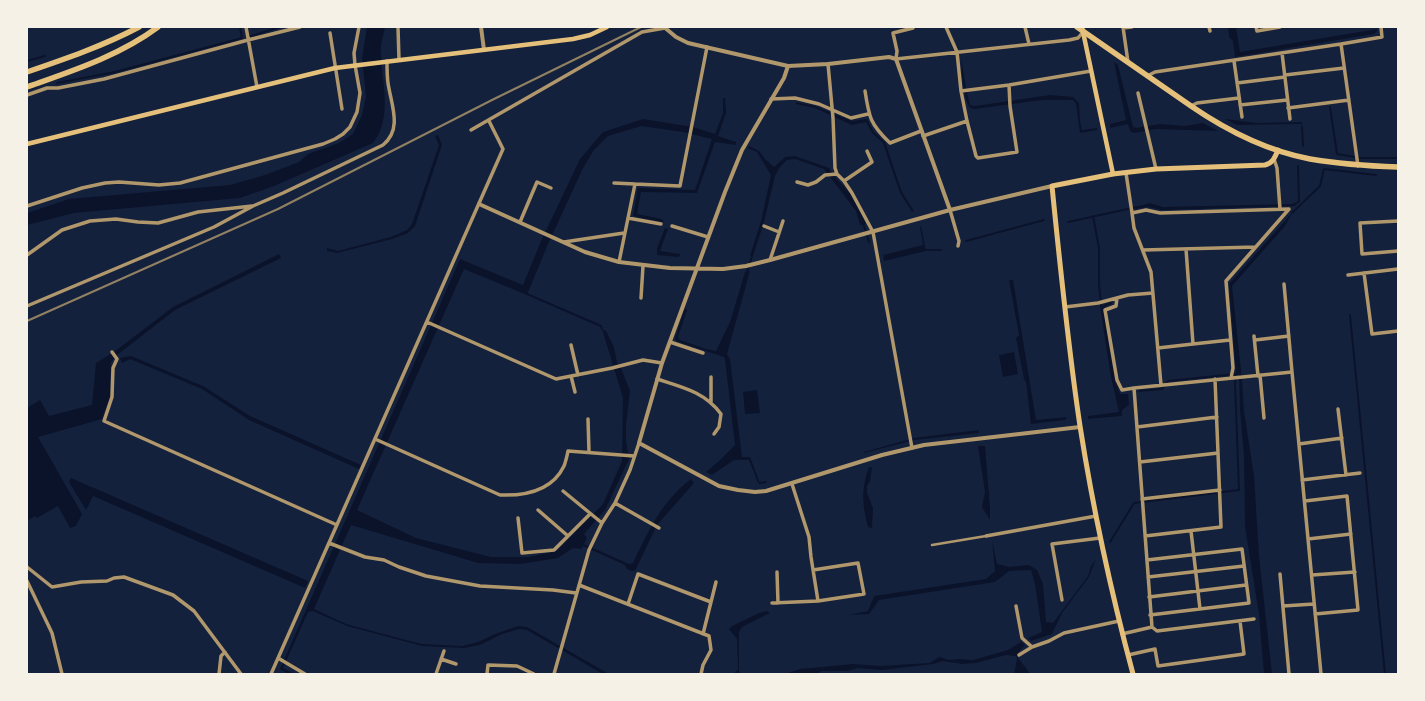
<!DOCTYPE html>
<style>
body{margin:0}
#map{position:relative;width:1425px;height:701px;overflow:hidden;background:#14213d;font-family:"Nunito Sans",sans-serif}
canvas{display:block}
.frame{position:absolute;inset:0;border:28px solid #f6f1e7;pointer-events:none}
</style>
<div id="map">
<canvas width="1425" height="701"></canvas>
<div class="frame"></div>
</div>
<script>
const context = document.querySelector('canvas').getContext('2d');
context.lineJoin = 'round';
function fill(path, color) { context.fillStyle = color; context.fill(path, 'evenodd'); }
function trace(path, color, width, dash) { context.strokeStyle = color; context.lineWidth = width; context.lineCap = dash ? 'butt' : 'round'; context.setLineDash(dash || []); context.stroke(path); }
const water = new Path2D(`
 M367 27H385C383 36 380 46 381 55 382 84 393 117 373 143L274 186 240 198 74 213 27 225V213L69 199 230 185 265 175 299 162 308 154 339 143 353 134 362 115 366 97 362 58Z
 M1228 27H1236L1240 52 1377 29V31L1374 34 1235 57 1233 41 1229 37Z
 M961 57 966 88 970 105 975 106 1050 95 1073 97 1079 103 1080 121 1082 130 1097 128V130L1080 133 1076 104 1073 100H1042L975 109 970 108C962 95 962 72 961 57Z
 M1114 62 1118 65 1133 127 1136 128 1160 124 1185 126 1203 123 1218 131 1156 129 1134 133 1130 131 1128 124 1110 128V124L1126 120Z
 M723 98H725L726 113 718 136 736 142V145L715 142 697 193 641 192 637 214 662 219 664 221 661 222 633 216 638 188 695 190 712 139 683 132 641 126 608 136 594 150 583 168 548 244 527 295 464 269 357 510 416 538 491 557H529L557 551 603 504 622 461 623 398 602 329 606 331 614 347 617 363 621 368 630 391 626 425V441L629 459 605 510 584 534 587 538 584 544 629 564 633 563C649 530 661 502 691 479L694 483 657 525 635 571H631L627 569 625 565 583 546 581 549 573 548 558 558 520 564 478 563 351 525 314 609 346 624 421 644 462 646 478 642 495 634 518 626 527 627 609 674H603L527 630 519 629 502 634 480 645 464 648 422 646 347 626 313 611 308 612 283 668 294 674H289L280 669 460 259 523 285 541 241 580 159 603 132 643 119 693 127 715 134 723 113Z
 M796 102 815 106 852 121 867 119 874 132 885 142 902 192 914 211 912 212 900 193 883 143 872 133 866 122 852 125 815 108 796 104Z
 M1225 119 1257 123 1302 122V127L1301 124 1237 125Z
 M438 135 442 145 415 226 408 233 392 239 337 253 327 251V248L338 251 391 237 407 230 412 224 439 145 435 136Z
 M749 146 759 151 765 159 774 167 785 157 795 156 829 168 834 176 849 192 860 210 866 224 860 225 856 211 824 169 795 159 787 160 779 168 775 176 764 222 753 256H750L761 221 771 175 757 152 748 148Z
 M1299 201 1295 206 1162 210 1148 207 1135 209V207L1150 203 1163 207 1292 204Z
 M1292 213 1285 226 1232 286 1242 380 1244 411 1254 476 1259 556 1272 674H1264L1259 614 1245 527 1244 456 1240 410 1239 375 1236 374 1229 284Z
 M921 226 926 251 884 261 883 255 923 245 920 227Z
 M665 228 668 229 660 251 680 254 679 257 657 255V248Z
 M279 254 281 258 175 310 117 355 111 362 110 396 102 419 38 437 82 514 76 526 70 528 58 506 37 518 35 516 27 521V408L40 400 49 416 92 405 96 363 114 352 173 307Z
 M750 271 727 354 730 359 742 457H750L760 483H758L749 460H734L712 475 706 472 719 461 735 445 725 360 724 357 676 341 675 338 685 308 687 310 678 337 680 340 706 349 716 351 730 322 745 272Z
 M1009 280H1013L1036 420 1067 417 1065 420 1031 424 1026 382 1024 379 1016 338 1019 335Z
 M1112 301V304L1105 307 1103 310 1115 381 1120 394H1128L1129 405 1122 410V416L1088 419V416L1119 412 1111 377 1100 306Z
 M1014 352 1018 374 1003 377 999 355Z
 M131 356 203 386 250 416 361 465 359 469 249 420 202 389 130 359 122 363 120 358Z
 M757 390 760 413 745 414 743 392Z
 M979 430V433L914 440 864 453V452L914 438Z
 M978 446H985L990 507V520L982 507 985 492Z
 M869 467H872L870 481 867 486V493L873 508 872 528 868 527C862 503 861 490 869 467Z
 M71 478 308 581 305 588 93 496 86 510 69 482Z
 M992 540 997 564 1009 567 1029 565 1037 570 1043 584 1046 622 1053 623 1088 576 1091 566 1096 559 1089 577 1062 613 1052 634 1031 641 1028 638 1042 632 1035 584 1031 570 1009 571 995 582 879 600 869 614 849 615 868 611 874 596 986 579 995 571Z
 M767 611 770 613 742 627 739 632V672L741 674H734L738 669 737 639 729 629 732 626 759 613Z
 M1021 642 1025 645 1017 654 1018 658 1029 672V674H1014L1017 659 1016 656 1006 655 976 663 962 664 943 661 933 664 882 670 858 668 848 671H822L816 674 796 673 785 674 800 669 853 664 880 666 930 663 939 657 949 660 960 659 973 660 1008 650Z`);
const stream = new Path2D(`
 M251 36 280 27
 M27 61 45 56
 M57 83 115 72 242 38 240 27
 M1330 107 1337 154 1361 158H1398
 M1302 127 1303 146
 M1298 202 1299 201 1298 166
 M1292 213 1320 186 1324 169 1376 175
 M1093 216 1099 248V284L1101 305
 M1068 222 1137 207
 M863 223 869 242
 M966 241 1044 220
 M925 249 926 250H941
 M747 272 752 256
 M527 294 601 326 602 329
 M1350 315 1385 674
 M760 483 766 482
 M1110 542 1134 503 1239 490 1235 382 1236 374 1168 381 1162 389 1139 391`);
const pedestrian = new Path2D(`
 M932 545 986 536`);
const minor = new Path2D(`
 M246 27 257 87
 M398 27 399 60
 M912 27 913 28 893 33 897 51 896 59 1069 40 1078 38 1083 32
 M946 27 957 52 961 91 967 121 976 156 978 158 1017 152 1010 106 1009 85
 M1025 27 1029 44
 M1123 27 1128 62
 M1209 27 1210 31
 M1256 27 1257 31 1280 27
 M1123 28 1132 27
 M330 33 342 109
 M1282 53 1290 119
 M1234 61 1242 117
 M828 64 833 118 835 168 837 174 844 181 852 193 873 232 912 448
 M1285 75 1344 68
 M1147 76 1155 72 1341 44
 M1237 83 1285 77
 M865 91C869 117 870 124 890 143L921 131
 M961 91 1009 85 1091 71
 M1138 93 1156 169
 M27 95 47 88H58L104 79 248 40 300 27
 M771 99 795 98 819 104 851 118 868 114
 M1240 105 1287 100
 M1191 106 1197 103 1239 98
 M1288 108 1349 100
 M471 130 642 32 665 28
 M923 136 967 121
 M1274 159 1277 168 1280 209
 M1358 166 1341 44 1382 37 1381 27
 M1126 173 1132 213
 M844 181 872 162 867 151
 M797 182 808 185 816 182 825 175 837 174
 M614 183 635 184
 M27 206 82 188 105 183 119 182 159 185 180 183 323 144 335 139 343 134 350 127 357 112 360 93 355 65 354 53 359 27
 M950 210 959 241 958 246
 M628 218 661 224
 M1398 221 1360 223 1362 254 1398 251
 M520 222 537 182 551 188
 M672 226 708 237
 M764 226 779 232
 M564 242 624 233
 M1143 250 1256 247
 M27 255 62 230 90 221 116 219 138 222 158 223 198 212 252 206
 M770 260 783 221
 M619 262 635 184 680 186 707 47
 M1364 273 1372 334 1398 331
 M1348 275 1398 269
 M1284 284 1292 372
 M641 298 643 266
 M1117 298 1116 306 1105 310 1117 380 1122 390 1134 388
 M27 306 214 227 253 206 283 193 383 145C403 129 391 104 388 83 387 76 387 68 387 61
 M1065 307 1098 303 1128 295 1153 293
 M427 322 556 379 612 368 643 360 662 363
 M1254 336 1258 376
 M1255 340 1289 336
 M670 342 703 353
 M1193 344 1230 340
 M571 345 578 375
 M1158 348 1193 344 1186 249
 M112 352 117 359 113 368 112 397 104 421 337 525
 M1260 375 1264 418
 M571 376 575 392
 M657 379C682 387 705 392 721 414L719 427 714 434
 M1161 385 1151 272 1134 228 1132 213 1146 210 1160 213 1289 209 1226 281 1233 368 1231 378
 M711 403V377
 M1338 409 1346 475
 M588 419 589 452
 M1137 427 1217 417
 M375 439 500 495C525 496 552 491 564 466 566 461 567 456 568 451L634 456
 M1299 444 1342 438
 M1140 462 1218 453
 M1302 480 1360 473
 M792 484 809 537 811 557 818 601
 M563 491 602 523
 M1142 499 1220 490
 M1305 501 1347 496 1358 610 1315 614
 M615 503 659 528
 M538 510 568 536
 M518 518 522 553 554 550 590 514
 M1191 531 1200 609
 M986 536 1096 516
 M1145 536 1221 527 1215 379
 M1308 539 1351 534
 M329 543 365 557 384 560 399 567 426 576 480 586 553 590 576 593
 M1147 560 1242 549 1249 603 1150 615
 M27 567 52 587 81 582 107 581 114 578 124 577 173 595 194 611 241 674
 M777 572 778 603
 M1280 574 1289 674
 M1312 575 1355 572
 M1148 577 1244 566
 M27 581 52 633 62 674
 M579 585 709 636 711 650 703 665 701 674
 M1149 597 1246 585
 M1062 600 1052 544 1100 538
 M772 603 818 601 864 594 858 563 813 570
 M628 604 638 574 711 602
 M1016 606 1022 638 1032 647
 M1283 606 1314 604
 M1152 627 1134 388 1292 372 1321 674
 M703 634 716 582
 M1122 634 1152 627 1157 631 1254 619
 M1019 655 1032 647 1049 641 1064 633 1119 621
 M1128 655 1155 649 1158 666 1244 654 1240 621
 M278 658 305 674
 M441 659 456 664
 M219 674 221 656 225 652
 M271 674 503 149 489 121
 M436 674 444 651
 M487 674 488 665 517 666 534 674
 M554 674 589 550 602 523 615 503 630 470 639 443`);
const tertiary = new Path2D(`
 M481 27 484 50
 M664 27 676 37 688 43 788 66 828 64 889 57 896 59 950 210
 M788 66 784 78 742 150 725 192 662 363 639 443 719 486 738 490 755 492 766 491 882 455 924 445 1080 427
 M479 204 585 252 619 262 670 268 723 269 746 266 770 260 950 210 1052 186`);
const secondary = new Path2D(`
 M1082 27 1113 174
 M27 144 335 68 573 39 590 35 607 27`);
const primary = new Path2D(`
 M1133 674C1111 592 1093 509 1080 426 1068 346 1060 266 1052 186L1113 174 1156 169 1265 165C1273 163 1275 157 1278 150`);
const trunk = new Path2D(`
 M1077 27 1191 106C1226 130 1268 151 1310 159 1339 164 1368 166 1398 167
 M27 72C65 59 103 46 139 27
 M27 87C72 71 119 56 158 27`);
const rail = new Path2D(`
 M27 321 278 209 494 99 641 27`);
fill(water, '#0b132b');
trace(stream, '#0b132b', 2);
trace(pedestrian, '#b1986c', 2.5);
trace(minor, '#b1986c', 3.5);
trace(tertiary, '#b1986c', 4);
trace(secondary, '#e5c07b', 4.5);
trace(primary, '#e5c07b', 5);
trace(trunk, '#e5c07b', 5.5);
trace(rail, '#918062', 2);
</script>
